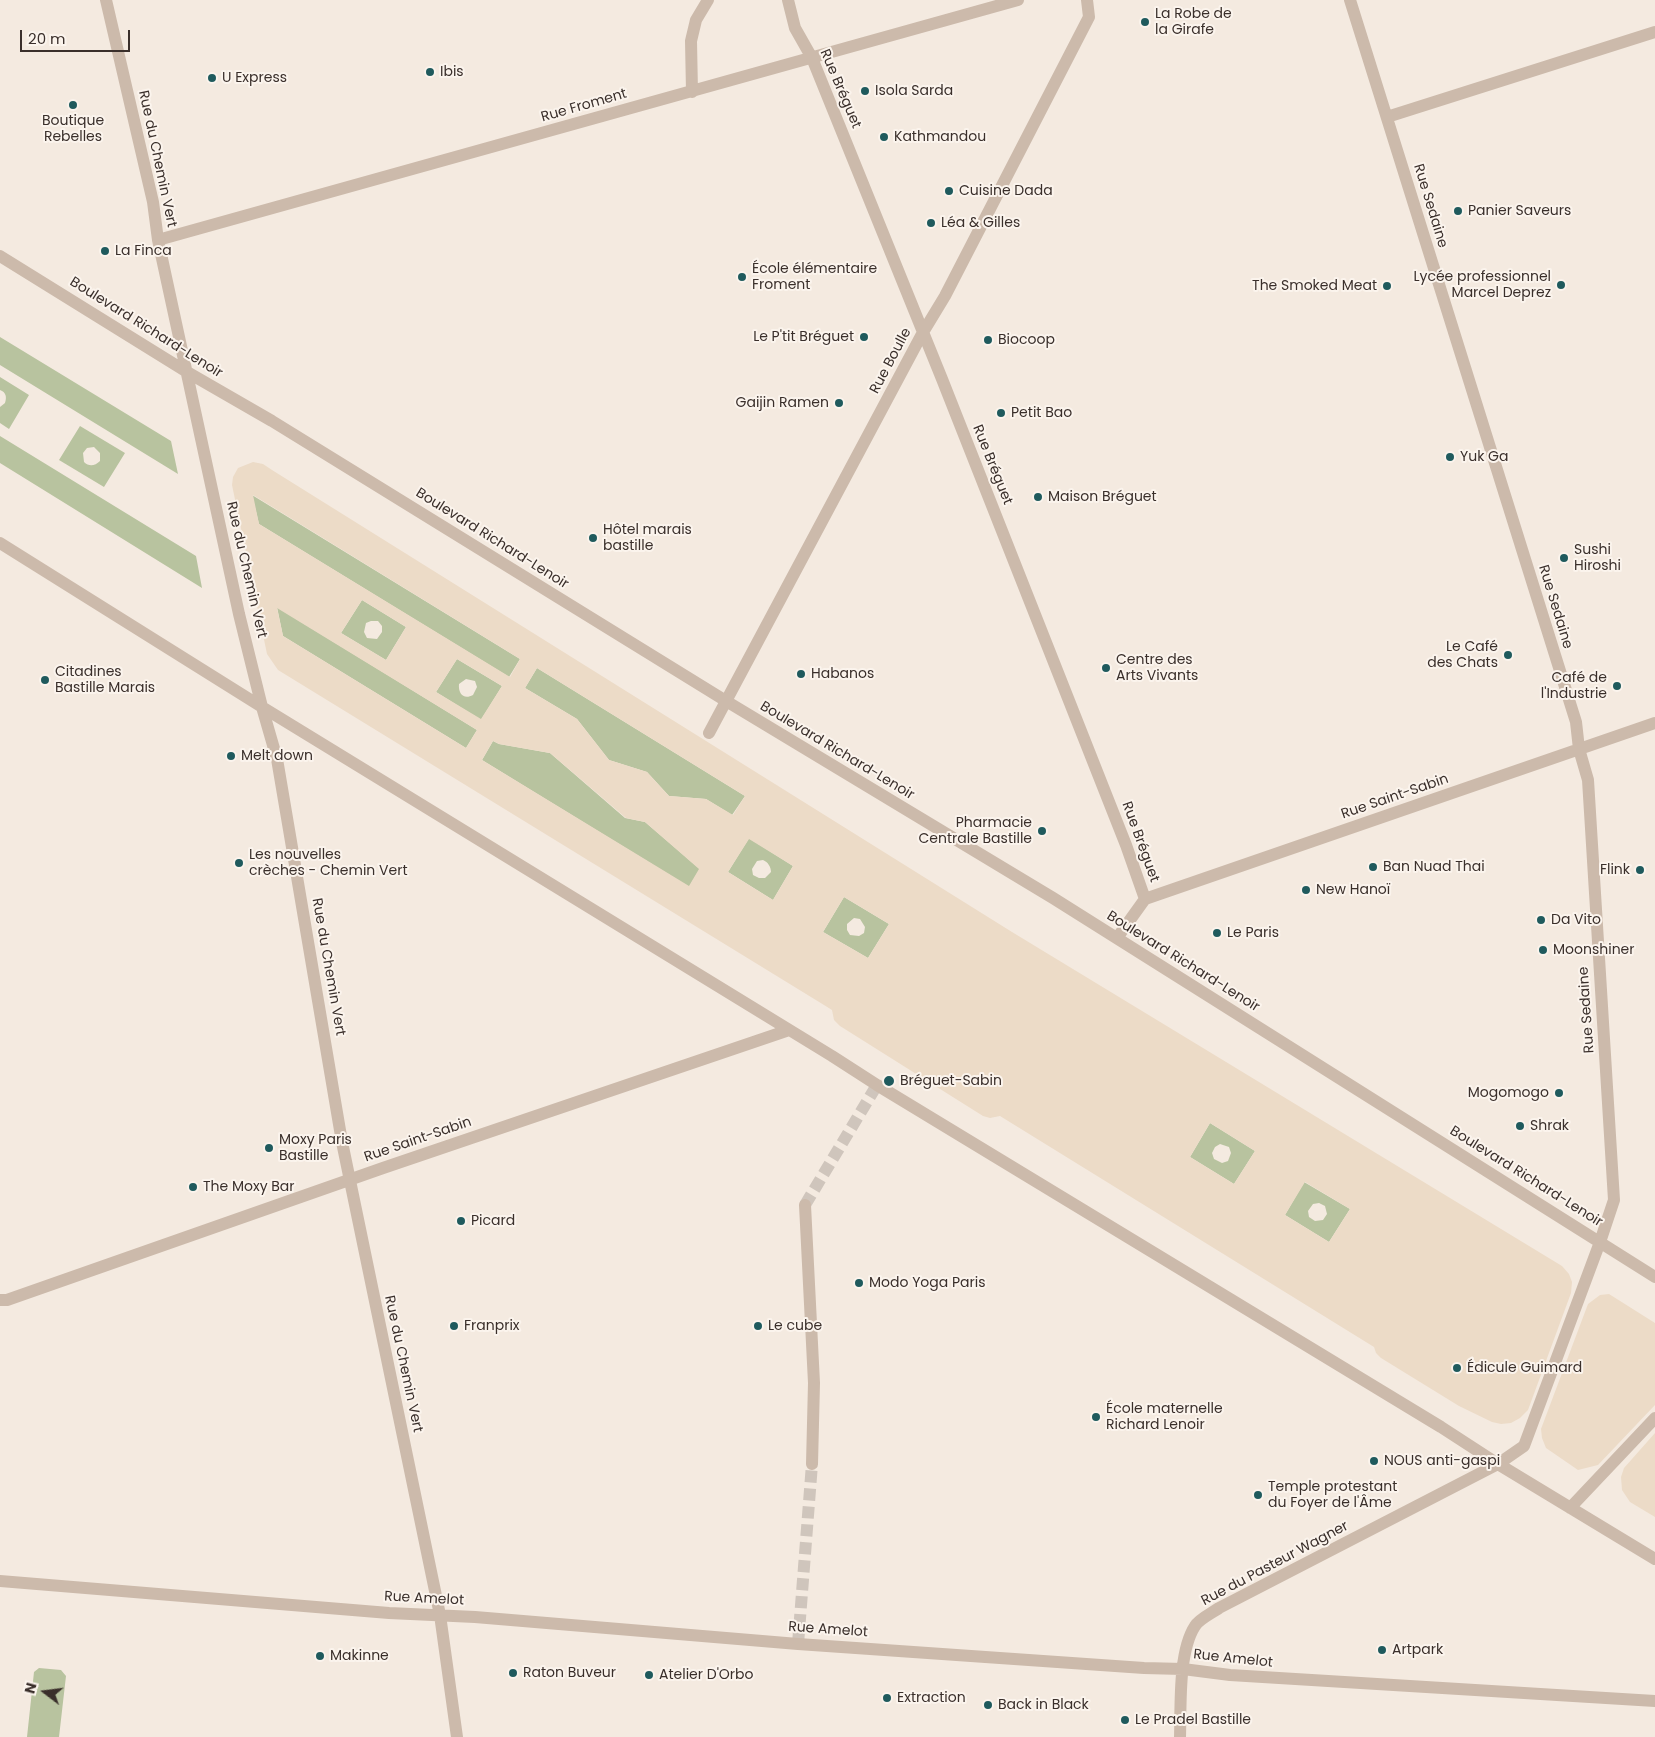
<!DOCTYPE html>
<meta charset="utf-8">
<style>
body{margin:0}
#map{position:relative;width:1655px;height:1737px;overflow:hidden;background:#f4eae0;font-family:Poppins,sans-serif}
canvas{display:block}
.north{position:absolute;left:20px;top:1667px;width:50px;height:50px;-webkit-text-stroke:4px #fbf4ed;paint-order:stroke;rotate:285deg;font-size:14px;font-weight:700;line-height:20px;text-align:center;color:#3a2f2b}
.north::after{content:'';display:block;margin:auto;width:18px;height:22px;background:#3a2f2b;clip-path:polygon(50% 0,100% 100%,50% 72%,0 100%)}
.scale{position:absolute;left:20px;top:30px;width:110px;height:22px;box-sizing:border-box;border:2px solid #3a2f2b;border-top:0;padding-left:6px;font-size:15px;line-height:18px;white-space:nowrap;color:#3a2f2b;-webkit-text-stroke:4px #fbf4ed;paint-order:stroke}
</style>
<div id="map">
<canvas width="1655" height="1737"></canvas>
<div class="north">N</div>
<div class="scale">20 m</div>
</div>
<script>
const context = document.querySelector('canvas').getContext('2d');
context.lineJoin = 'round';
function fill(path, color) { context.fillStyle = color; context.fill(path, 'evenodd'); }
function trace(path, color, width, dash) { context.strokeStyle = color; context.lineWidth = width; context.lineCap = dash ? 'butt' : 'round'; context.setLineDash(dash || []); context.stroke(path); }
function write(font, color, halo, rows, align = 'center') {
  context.font = font + ' Poppins,sans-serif'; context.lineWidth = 4; context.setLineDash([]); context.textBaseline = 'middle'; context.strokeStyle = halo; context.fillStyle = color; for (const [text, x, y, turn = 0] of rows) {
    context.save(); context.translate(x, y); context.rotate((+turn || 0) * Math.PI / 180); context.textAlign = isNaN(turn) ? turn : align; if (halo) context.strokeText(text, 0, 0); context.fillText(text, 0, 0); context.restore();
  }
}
const green = new Path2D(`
 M0 337 171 441 178 474 0 365Z
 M0 377 29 395 9 429 0 423V407L5 403C7 397 6 392 0 390Z
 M80 426 125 453 104 487 59 460ZM94 447 100 453V461C95 466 89 467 84 462L83 453 87 448Z
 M0 436 196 556 202 588 0 463Z
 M252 495 520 659 509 677 259 524Z
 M362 600 406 627 386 660 341 633ZM371 621H378L382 626V632L377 639 367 638 364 632 366 623Z
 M277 607 477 730 466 748 283 636Z
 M457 659 502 686 481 720 436 692ZM466 679 475 681 477 687 473 695C464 700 458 694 459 684Z
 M537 668 745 796 732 815 706 799 669 796 647 772 609 760 577 719 525 688Z
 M493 741 499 744 550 753 625 818 645 822 700 869 689 887 482 760Z
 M749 838 793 866 773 900 728 872ZM763 860C768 862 771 867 771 872L765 878H759L753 875 752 869 757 861Z
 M844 897 889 924 868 958 823 932ZM854 918 860 919 865 927 864 933 859 936 850 935 847 930V924Z
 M1210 1123 1255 1151 1234 1184 1190 1157ZM1220 1144 1229 1147 1231 1153 1228 1161 1222 1163 1214 1159 1212 1153 1215 1147Z
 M1304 1182 1350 1209 1329 1242 1285 1215ZM1319 1203 1325 1206 1327 1214 1323 1220 1315 1221 1309 1217 1308 1211 1313 1204Z
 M39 1668 61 1670 66 1676 59 1737H27L34 1672Z`);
const plaza = new Path2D(`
 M253 462 263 464 272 470 1012 932 1562 1266 1569 1274 1572 1282 1571 1293 1528 1410 1520 1418 1511 1423 1501 1424 1492 1422 1459 1406 1381 1358 1376 1353 1374 1347 1000 1116 990 1118 983 1116 840 1026 834 1020 832 1010 824 1005 278 670 267 654 232 485 233 477 238 468ZM253 495 520 659 510 677 259 524ZM362 600 406 627 386 660 341 633ZM277 608 477 730 466 748 283 636ZM457 659 502 686 481 719 436 692ZM537 668 745 796 733 815 706 799 669 796 647 772 609 760 577 719 525 688ZM493 741 499 744 550 753 626 818 645 822 699 869 689 886 482 760ZM749 839 793 866 773 900 728 872ZM844 897 889 924 868 958 823 932ZM1210 1123 1255 1151 1234 1184 1190 1157ZM1305 1182 1350 1209 1329 1242 1285 1215Z
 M1609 1294 1655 1323V1405L1598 1465 1578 1470 1546 1448 1542 1438 1541 1429 1588 1304 1600 1295Z
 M1655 1433V1517L1630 1502 1622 1490 1621 1477 1624 1468Z`);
const minorTunnel = new Path2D(`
 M805 1205 877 1085
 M798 1644 812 1464`);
const minor = new Path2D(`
 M106 0 153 202 158 240 239 614 262 707 277 759 342 1142 440 1615 457 1737
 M788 0 795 28 812 58 942 379 1126 845 1145 899
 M692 92 691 41 696 20 708 0
 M1387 117 1655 32
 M158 240 1018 0
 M0 256 187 372 272 421 726 701 1053 898 1655 1277
 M0 543 262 707 832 1056 877 1085 1441 1427 1498 1464 1655 1559
 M709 733 922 334 945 296 1089 17 1087 0
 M1145 899 1655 723
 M1117 938 1145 899
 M805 1205 814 1383 812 1464
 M0 1300H7L383 1168 789 1030
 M1570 1508 1655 1418
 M0 1581 389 1613 475 1617 798 1644 1144 1668 1183 1669 1230 1675 1655 1701
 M1180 1737C1181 1707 1178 1652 1195 1626 1199 1619 1212 1613 1219 1608L1498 1464 1524 1446 1600 1242 1614 1200 1588 780 1579 749 1576 722 1350 0`);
const markers = [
 [1145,22,5,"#1f5a5d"],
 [430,72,5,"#1f5a5d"],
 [212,78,5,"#1f5a5d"],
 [865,91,5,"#1f5a5d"],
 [73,105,5,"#1f5a5d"],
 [884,137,5,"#1f5a5d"],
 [949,191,5,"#1f5a5d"],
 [1458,211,5,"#1f5a5d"],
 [931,223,5,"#1f5a5d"],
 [105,251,5,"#1f5a5d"],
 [742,277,5,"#1f5a5d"],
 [1561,285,5,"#1f5a5d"],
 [1387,286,5,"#1f5a5d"],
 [864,337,5,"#1f5a5d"],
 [988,340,5,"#1f5a5d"],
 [839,403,5,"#1f5a5d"],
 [1001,413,5,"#1f5a5d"],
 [1450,457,5,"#1f5a5d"],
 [1038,497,5,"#1f5a5d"],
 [593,538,5,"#1f5a5d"],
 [1564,558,5,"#1f5a5d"],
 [1508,655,5,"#1f5a5d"],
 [1106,668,5,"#1f5a5d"],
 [801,674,5,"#1f5a5d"],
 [45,680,5,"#1f5a5d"],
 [1617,686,5,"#1f5a5d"],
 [231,756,5,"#1f5a5d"],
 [1042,831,5,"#1f5a5d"],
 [239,863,5,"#1f5a5d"],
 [1373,867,5,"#1f5a5d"],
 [1640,870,5,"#1f5a5d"],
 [1306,890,5,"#1f5a5d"],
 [1541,920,5,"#1f5a5d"],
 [1217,933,5,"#1f5a5d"],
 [1543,950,5,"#1f5a5d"],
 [889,1081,6,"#1f5a5d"],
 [1559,1093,5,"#1f5a5d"],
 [1520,1126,5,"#1f5a5d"],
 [269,1148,5,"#1f5a5d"],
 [193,1187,5,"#1f5a5d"],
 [461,1221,5,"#1f5a5d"],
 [859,1283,5,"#1f5a5d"],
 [454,1326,5,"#1f5a5d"],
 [758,1326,5,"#1f5a5d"],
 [1457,1368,5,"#1f5a5d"],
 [1096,1417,5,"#1f5a5d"],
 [1374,1461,5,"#1f5a5d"],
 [1258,1495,5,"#1f5a5d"],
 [1382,1650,5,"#1f5a5d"],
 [320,1656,5,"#1f5a5d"],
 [513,1673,5,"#1f5a5d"],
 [649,1675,5,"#1f5a5d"],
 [887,1698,5,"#1f5a5d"],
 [988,1705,5,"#1f5a5d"],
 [1125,1720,5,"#1f5a5d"]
];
const poiNames = [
 ["La Robe de",1155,14],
 ["la Girafe",1155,30],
 ["Ibis",440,72],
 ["U Express",222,78],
 ["Isola Sarda",875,91],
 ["Boutique",73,121,"center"],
 ["Rebelles",73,137,"center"],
 ["Kathmandou",894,137],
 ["Cuisine Dada",959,191],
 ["Panier Saveurs",1468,211],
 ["Léa & Gilles",941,223],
 ["La Finca",115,251],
 ["École élémentaire",752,269],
 ["Froment",752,285],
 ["Lycée professionnel",1551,277,"right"],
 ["Marcel Deprez",1551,293,"right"],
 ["The Smoked Meat",1377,286,"right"],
 ["Le P'tit Bréguet",854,337,"right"],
 ["Biocoop",998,340],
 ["Gaijin Ramen",829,403,"right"],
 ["Petit Bao",1011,413],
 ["Yuk Ga",1460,457],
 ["Maison Bréguet",1048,497],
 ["Hôtel marais",603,530],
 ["bastille",603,546],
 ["Sushi",1574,550],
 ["Hiroshi",1574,566],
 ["Le Café",1498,647,"right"],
 ["des Chats",1498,663,"right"],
 ["Centre des",1116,660],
 ["Arts Vivants",1116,676],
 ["Citadines",55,672],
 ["Bastille Marais",55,688],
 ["Habanos",811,674],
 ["Café de",1607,678,"right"],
 ["l'Industrie",1607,694,"right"],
 ["Melt down",241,756],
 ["Pharmacie",1032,823,"right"],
 ["Centrale Bastille",1032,839,"right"],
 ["Les nouvelles",249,855],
 ["crèches - Chemin Vert",249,871],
 ["Ban Nuad Thai",1383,867],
 ["Flink",1630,870,"right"],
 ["New Hanoï",1316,890],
 ["Da Vito",1551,920],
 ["Le Paris",1227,933],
 ["Moonshiner",1553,950],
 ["Bréguet-Sabin",900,1081],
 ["Mogomogo",1549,1093,"right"],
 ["Shrak",1530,1126],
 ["Moxy Paris",279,1140],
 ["Bastille",279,1156],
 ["The Moxy Bar",203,1187],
 ["Picard",471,1221],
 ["Modo Yoga Paris",869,1283],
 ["Franprix",464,1326],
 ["Le cube",768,1326],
 ["Édicule Guimard",1467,1368],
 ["École maternelle",1106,1409],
 ["Richard Lenoir",1106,1425],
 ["NOUS anti-gaspi",1384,1461],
 ["Temple protestant",1268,1487],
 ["du Foyer de l'Âme",1268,1503],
 ["Artpark",1392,1650],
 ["Makinne",330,1656],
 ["Raton Buveur",523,1673],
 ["Atelier D'Orbo",659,1675],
 ["Extraction",897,1698],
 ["Back in Black",998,1705],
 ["Le Pradel Bastille",1135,1720]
];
const streetNames = [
 ["Rue Bréguet",840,89,67],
 ["Rue Froment",584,106,-16],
 ["Rue du Chemin Vert",157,159,78],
 ["Rue Sedaine",1430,206,73],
 ["Boulevard Richard-Lenoir",146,328,32],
 ["Rue Boulle",891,361,-62],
 ["Rue Bréguet",992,465,68],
 ["Boulevard Richard-Lenoir",492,539,32],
 ["Rue du Chemin Vert",246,570,77],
 ["Rue Sedaine",1555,607,73],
 ["Boulevard Richard-Lenoir",837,751,31],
 ["Rue Saint-Sabin",1395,797,-19],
 ["Rue Bréguet",1140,842,70],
 ["Boulevard Richard-Lenoir",1183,962,32],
 ["Rue du Chemin Vert",328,967,80],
 ["Rue Sedaine",1587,1010,-94],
 ["Rue Saint-Sabin",418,1140,-19],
 ["Boulevard Richard-Lenoir",1526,1177,32],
 ["Rue du Chemin Vert",403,1364,78],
 ["Rue du Pasteur Wagner",1275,1564,-28],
 ["Rue Amelot",424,1599,3],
 ["Rue Amelot",828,1630,4],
 ["Rue Amelot",1233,1659,6]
];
fill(green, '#b8c39f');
fill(plaza, '#ecdbc7');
trace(minorTunnel, '#cfc5bc', 12, [12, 6]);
trace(minor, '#ccbaab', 12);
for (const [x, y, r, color] of markers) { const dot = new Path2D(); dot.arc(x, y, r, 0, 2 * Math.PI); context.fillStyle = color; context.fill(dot); trace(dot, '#fbf4ed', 2); }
write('14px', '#3a2f2b', '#fbf4ed', poiNames, 'left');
write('14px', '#3a2f2b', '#fbf4ed', streetNames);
</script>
